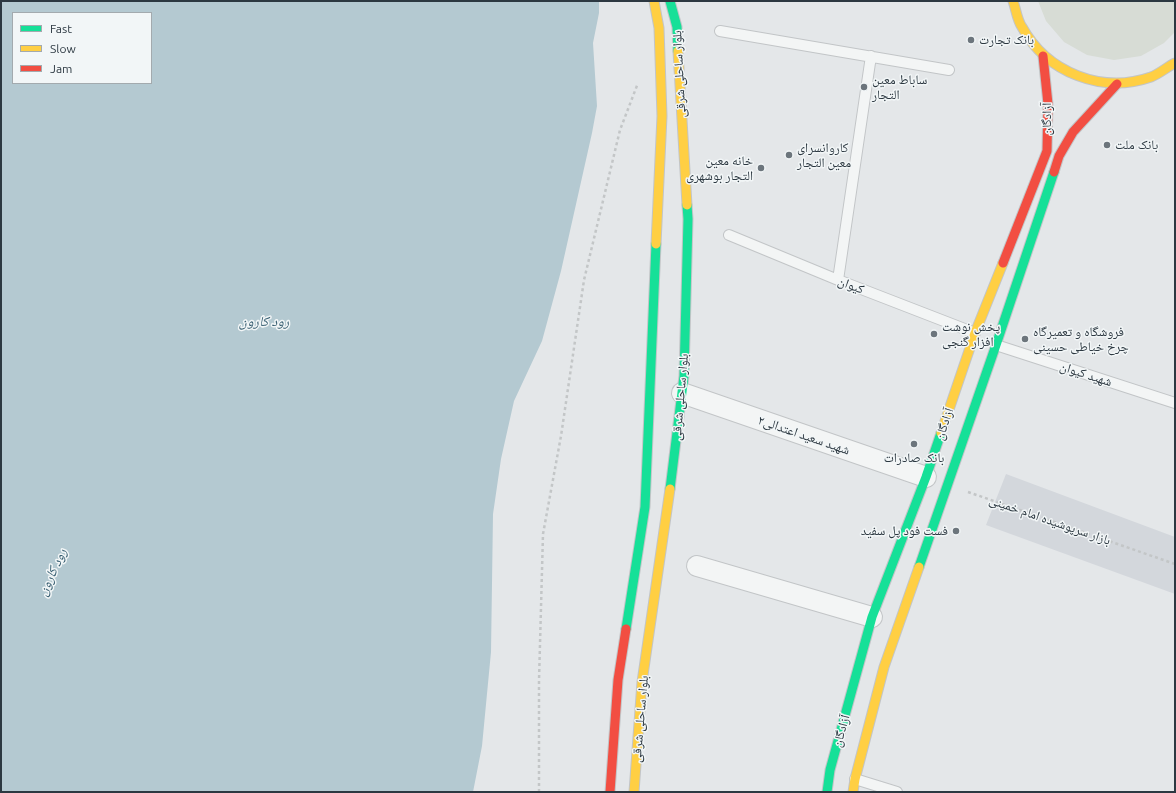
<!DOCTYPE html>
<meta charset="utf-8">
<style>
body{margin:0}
#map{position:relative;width:1176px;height:793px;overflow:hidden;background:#e4e7e9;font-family:Ubuntu,sans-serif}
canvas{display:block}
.frame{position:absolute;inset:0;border:2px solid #2c3841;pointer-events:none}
.legend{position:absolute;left:12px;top:12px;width:140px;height:72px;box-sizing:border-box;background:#f2f6f7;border:1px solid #a3aaae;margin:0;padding:5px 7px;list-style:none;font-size:12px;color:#2c3841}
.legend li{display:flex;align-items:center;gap:8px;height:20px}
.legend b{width:20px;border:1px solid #a3aaae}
</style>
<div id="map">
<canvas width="1176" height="793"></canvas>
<div class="frame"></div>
<ul class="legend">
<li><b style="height:5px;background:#16e098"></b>Fast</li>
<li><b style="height:5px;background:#ffcf43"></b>Slow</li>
<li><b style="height:5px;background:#f24e42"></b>Jam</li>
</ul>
</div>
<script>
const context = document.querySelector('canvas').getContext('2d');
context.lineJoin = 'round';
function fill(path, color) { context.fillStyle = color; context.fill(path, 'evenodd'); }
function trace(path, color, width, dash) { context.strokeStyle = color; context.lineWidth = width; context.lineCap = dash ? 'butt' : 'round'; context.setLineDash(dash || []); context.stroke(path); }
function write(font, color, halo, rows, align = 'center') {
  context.font = font + ' Ubuntu,"Noto Naskh Arabic",sans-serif'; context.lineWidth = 3; context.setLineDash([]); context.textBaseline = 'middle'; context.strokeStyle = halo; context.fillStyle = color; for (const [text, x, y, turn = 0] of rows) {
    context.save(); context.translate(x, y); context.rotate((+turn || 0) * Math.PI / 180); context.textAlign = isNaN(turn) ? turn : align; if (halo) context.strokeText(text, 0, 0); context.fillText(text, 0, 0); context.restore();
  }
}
const built = new Path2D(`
 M1006 474 1175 537V594L986 525Z`);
const green = new Path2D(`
 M1038 1H1175V32L1164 43 1141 56 1114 60 1087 55 1064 42 1046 21Z`);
const water = new Path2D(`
 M1 1H599V13L593 43 597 106 592 133 561 271 542 341 514 401 501 459 493 514 491 652 482 746 473 792H1ZM13 13H151V83H13Z`);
const path = new Path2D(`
 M968 492 1175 564
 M539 792V681L543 534 561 436 584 280 620 130 638 83`);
const lane = new Path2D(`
 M720 31 949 70
 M729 235 838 280 975 333
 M838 280 871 56
 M996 345 1175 403
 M855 779 897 792`);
const street = new Path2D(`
 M682 393 926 477
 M697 566 872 617`);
const fast = new Path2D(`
 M670 1 677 27 678 51
 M670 489 684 376 688 219 687 205
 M919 567 996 345 1054 172
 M626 629 645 507 656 244
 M827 792 830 770 872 617 926 477 941 433`);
const slow = new Path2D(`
 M654 1 659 28 662 116 656 244
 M1013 1C1016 9 1017 20 1022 27 1047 73 1102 94 1151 77 1159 74 1167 67 1175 63
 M678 51 687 205
 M941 433 975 333 1003 263
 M634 792 642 682 670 489
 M853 792 855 779 884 667 919 567`);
const jam = new Path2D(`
 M1054 172 1059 156 1073 132 1117 84
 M1003 263 1047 151 1048 104 1043 56
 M610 792 618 680 626 629`);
const markers = [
 [971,40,4,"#6c757c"],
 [864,87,4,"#6c757c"],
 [1107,145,4,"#6c757c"],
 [789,155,4,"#6c757c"],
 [761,168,4,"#6c757c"],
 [934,334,4,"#6c757c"],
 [1025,339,4,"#6c757c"],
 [914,444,4,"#6c757c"],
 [956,531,4,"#6c757c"]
];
const poiNames = [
 ["بانک تجارت",979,40],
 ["ساباط معین",872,80],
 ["التجار",872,95],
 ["بانک ملت",1115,145],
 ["کاروانسرای",797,148],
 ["معین التجار",797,163],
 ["خانه معین",753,161,"right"],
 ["التجار بوشهری",753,176,"right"],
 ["پخش نوشت",942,327],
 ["افزار گنجی",942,342],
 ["فروشگاه و تعمیرگاه",1033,332],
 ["چرخ خیاطی حسینی",1033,347],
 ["بانک صادرات",914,458,"center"],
 ["فست فود پل سفید",948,531,"right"]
];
const streetNames = [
 ["بلوار ساحلی شرقی",679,74,-93],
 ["آزادگان",1047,119,-90],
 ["کیوان",851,285,21],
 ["شهید کیوان",1086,374,18],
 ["بلوار ساحلی شرقی",680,397,-85],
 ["آزادگان",944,424,-71],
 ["شهید سعید اعتدالی۲",804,435,19],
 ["بازار سرپوشیده امام خمینی",1050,520,19],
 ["بلوار ساحلی شرقی",640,719,-85],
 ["آزادگان",841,731,-74]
];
const waterNames = [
 ["رود کارون",264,321],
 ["رود کارون",52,572,-65]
];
fill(built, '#d3d7dc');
fill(green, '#d7dcd5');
fill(water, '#b4c9d1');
trace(lane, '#c2c5c7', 12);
trace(street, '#c2c5c7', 22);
trace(fast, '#c2c5c7', 11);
trace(slow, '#c2c5c7', 11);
trace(jam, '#c2c5c7', 11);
trace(path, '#c3c6c7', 2.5, [3, 3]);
trace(lane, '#f3f5f5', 10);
trace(street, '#f3f5f5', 20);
trace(fast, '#16e098', 9);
trace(slow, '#ffcf43', 9);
trace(jam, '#f24e42', 9);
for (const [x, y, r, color] of markers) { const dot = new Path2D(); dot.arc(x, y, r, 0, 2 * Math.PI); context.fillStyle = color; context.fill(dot); trace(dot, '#f2f6f7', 1.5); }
write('13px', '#2c3841', '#f2f6f7', poiNames, 'left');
write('13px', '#2c3841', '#f2f6f7', streetNames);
write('italic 14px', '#385f72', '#f2f6f7', waterNames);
</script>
